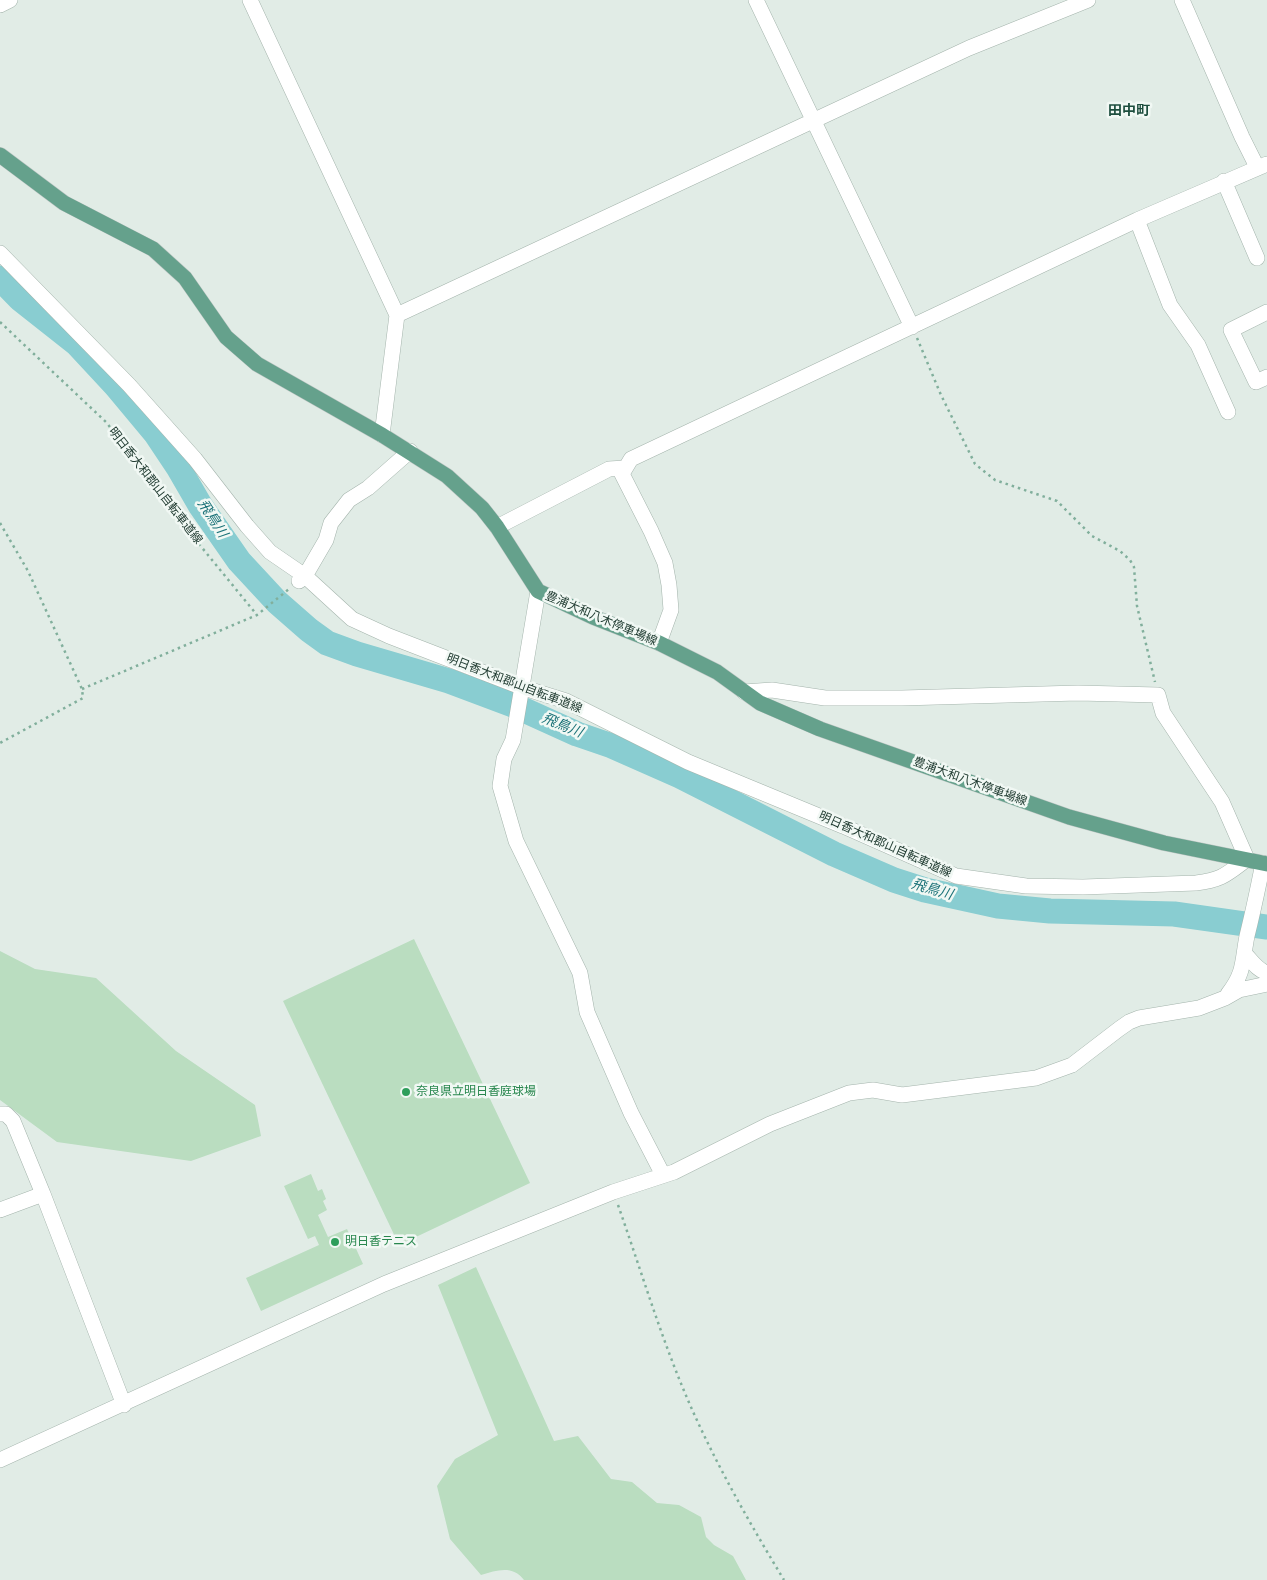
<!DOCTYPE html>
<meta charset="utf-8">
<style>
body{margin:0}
canvas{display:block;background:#e1ece6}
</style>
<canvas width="1267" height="1580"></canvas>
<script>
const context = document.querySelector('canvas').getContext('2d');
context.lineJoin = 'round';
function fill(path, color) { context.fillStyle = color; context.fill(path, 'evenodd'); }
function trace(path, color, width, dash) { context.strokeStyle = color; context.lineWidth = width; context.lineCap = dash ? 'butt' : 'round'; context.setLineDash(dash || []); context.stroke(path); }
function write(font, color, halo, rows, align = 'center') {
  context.font = font + ' "DejaVu Sans","Noto Sans JP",sans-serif'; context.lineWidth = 5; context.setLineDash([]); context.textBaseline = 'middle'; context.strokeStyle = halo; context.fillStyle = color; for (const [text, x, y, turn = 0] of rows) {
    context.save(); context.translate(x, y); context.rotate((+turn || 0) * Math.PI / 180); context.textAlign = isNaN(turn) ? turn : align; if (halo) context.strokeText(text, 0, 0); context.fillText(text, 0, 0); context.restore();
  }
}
const green = new Path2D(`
 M414 939 530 1183 399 1245 283 1001Z
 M0 951 35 969 96 978 176 1051 255 1105 261 1136 191 1161 57 1142 0 1100Z
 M311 1174 318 1191 322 1189 326 1199 323 1201 327 1210 318 1215 328 1237 347 1229 363 1264 261 1311 246 1278 319 1245 315 1236 308 1239 284 1186Z
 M476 1267 554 1441 578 1436 611 1479 632 1482 657 1503 679 1505 701 1517 706 1537 714 1545 733 1556 746 1580H524C513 1565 497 1570 481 1575L450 1539 437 1486 455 1459 498 1435 438 1285Z`);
const river = new Path2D(`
 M0 278 20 299 77 344 116 386 156 434 178 467 200 505 239 561 277 602 309 630 327 643 357 654 449 681 513 705 577 734 612 746 680 776 834 854 894 880 925 890 998 906 1050 911 1174 914 1267 927`);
const path = new Path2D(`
 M0 322 107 423 172 511 257 615
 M917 338 941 395 975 464 995 480 1057 501 1092 536 1120 551 1130 560 1134 567 1137 606 1155 682
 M0 523 28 571 82 689 83 698 0 743
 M82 689 257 615 289 589
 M618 1205C643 1276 664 1348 695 1416 721 1473 752 1527 784 1580`);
const minor = new Path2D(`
 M250 0 397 315 382 435
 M756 0 912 327
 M1182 0 1242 137 1257 167
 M0 5 10 0
 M1224 181 1257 258
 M1137 220 1170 305 1198 345 1228 412
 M0 253 129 385 195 459 247 526 270 552 305 576 352 619 389 636 521 687 566 701 688 762 843 826 956 876 1026 886 1083 887 1196 883C1222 880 1227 874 1247 859L1222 802 1163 713 1158 695 1078 693 902 698H825L772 690 744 692
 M1267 312 1231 330 1256 382 1267 377
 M397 315 969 48 1088 0
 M497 527 609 469 625 468
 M299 581 305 576 326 540 331 523 349 500 368 488 410 451
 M538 591 513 740 504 759 500 786 516 841 580 973 587 1012 631 1113 663 1175
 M659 643 671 610 669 585 665 563 651 531 622 474 631 459 1137 220 1267 164
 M1245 954C1252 961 1257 970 1267 973
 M1228 994C1245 972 1242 961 1247 936 1253 912 1258 888 1263 863
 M0 1114H6L13 1121 43 1194 124 1405
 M0 1210 43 1194
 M0 1460 384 1284 613 1192 674 1172 770 1124 849 1093 873 1090 902 1095 1036 1078 1072 1065 1119 1029 1129 1022 1139 1018 1199 1008 1225 998 1239 990 1267 984`);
const major = new Path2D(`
 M0 155 64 203 153 249 185 278 226 337 257 364 382 435 447 476 482 508 497 527 538 591 593 617 659 643 717 672 760 703 820 729 1069 817 1164 843 1267 864`);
const markers = [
 [406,1092,5,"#2e9e5b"],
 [335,1242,5,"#2e9e5b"]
];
const streetNames = [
 ["明日香大和郡山自転車道線",155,486,52],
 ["豊浦大和八木停車場線",601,619,23],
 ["明日香大和郡山自転車道線",514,684,21],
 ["豊浦大和八木停車場線",970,782,20],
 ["明日香大和郡山自転車道線",885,845,24]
];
const leisureNames = [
 ["奈良県立明日香庭球場",416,1092],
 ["明日香テニス",345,1242]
];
const neighbourhoodNames = [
 ["田中町",1129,111]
];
const waterNames = [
 ["飛鳥川",212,519,57],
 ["飛鳥川",562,726,22],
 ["飛鳥川",932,890,16]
];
fill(green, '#baddc0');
trace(river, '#89cdd1', 25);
trace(minor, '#a4b4ac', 16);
trace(major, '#c1c8c6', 16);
trace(path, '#81af9c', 2.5, [2.5, 4]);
trace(minor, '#fff', 15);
trace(major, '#65a18c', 15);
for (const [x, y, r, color] of markers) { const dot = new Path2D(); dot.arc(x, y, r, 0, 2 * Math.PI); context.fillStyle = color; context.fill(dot); trace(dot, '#f1f8f4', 2); }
write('12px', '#213c32', '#f1f8f4', streetNames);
write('12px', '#27864d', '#f1f8f4', leisureNames, 'left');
write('bold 14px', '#1d4e3e', '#f1f8f4', neighbourhoodNames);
write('italic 14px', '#1b7278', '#f1f8f4', waterNames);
</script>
